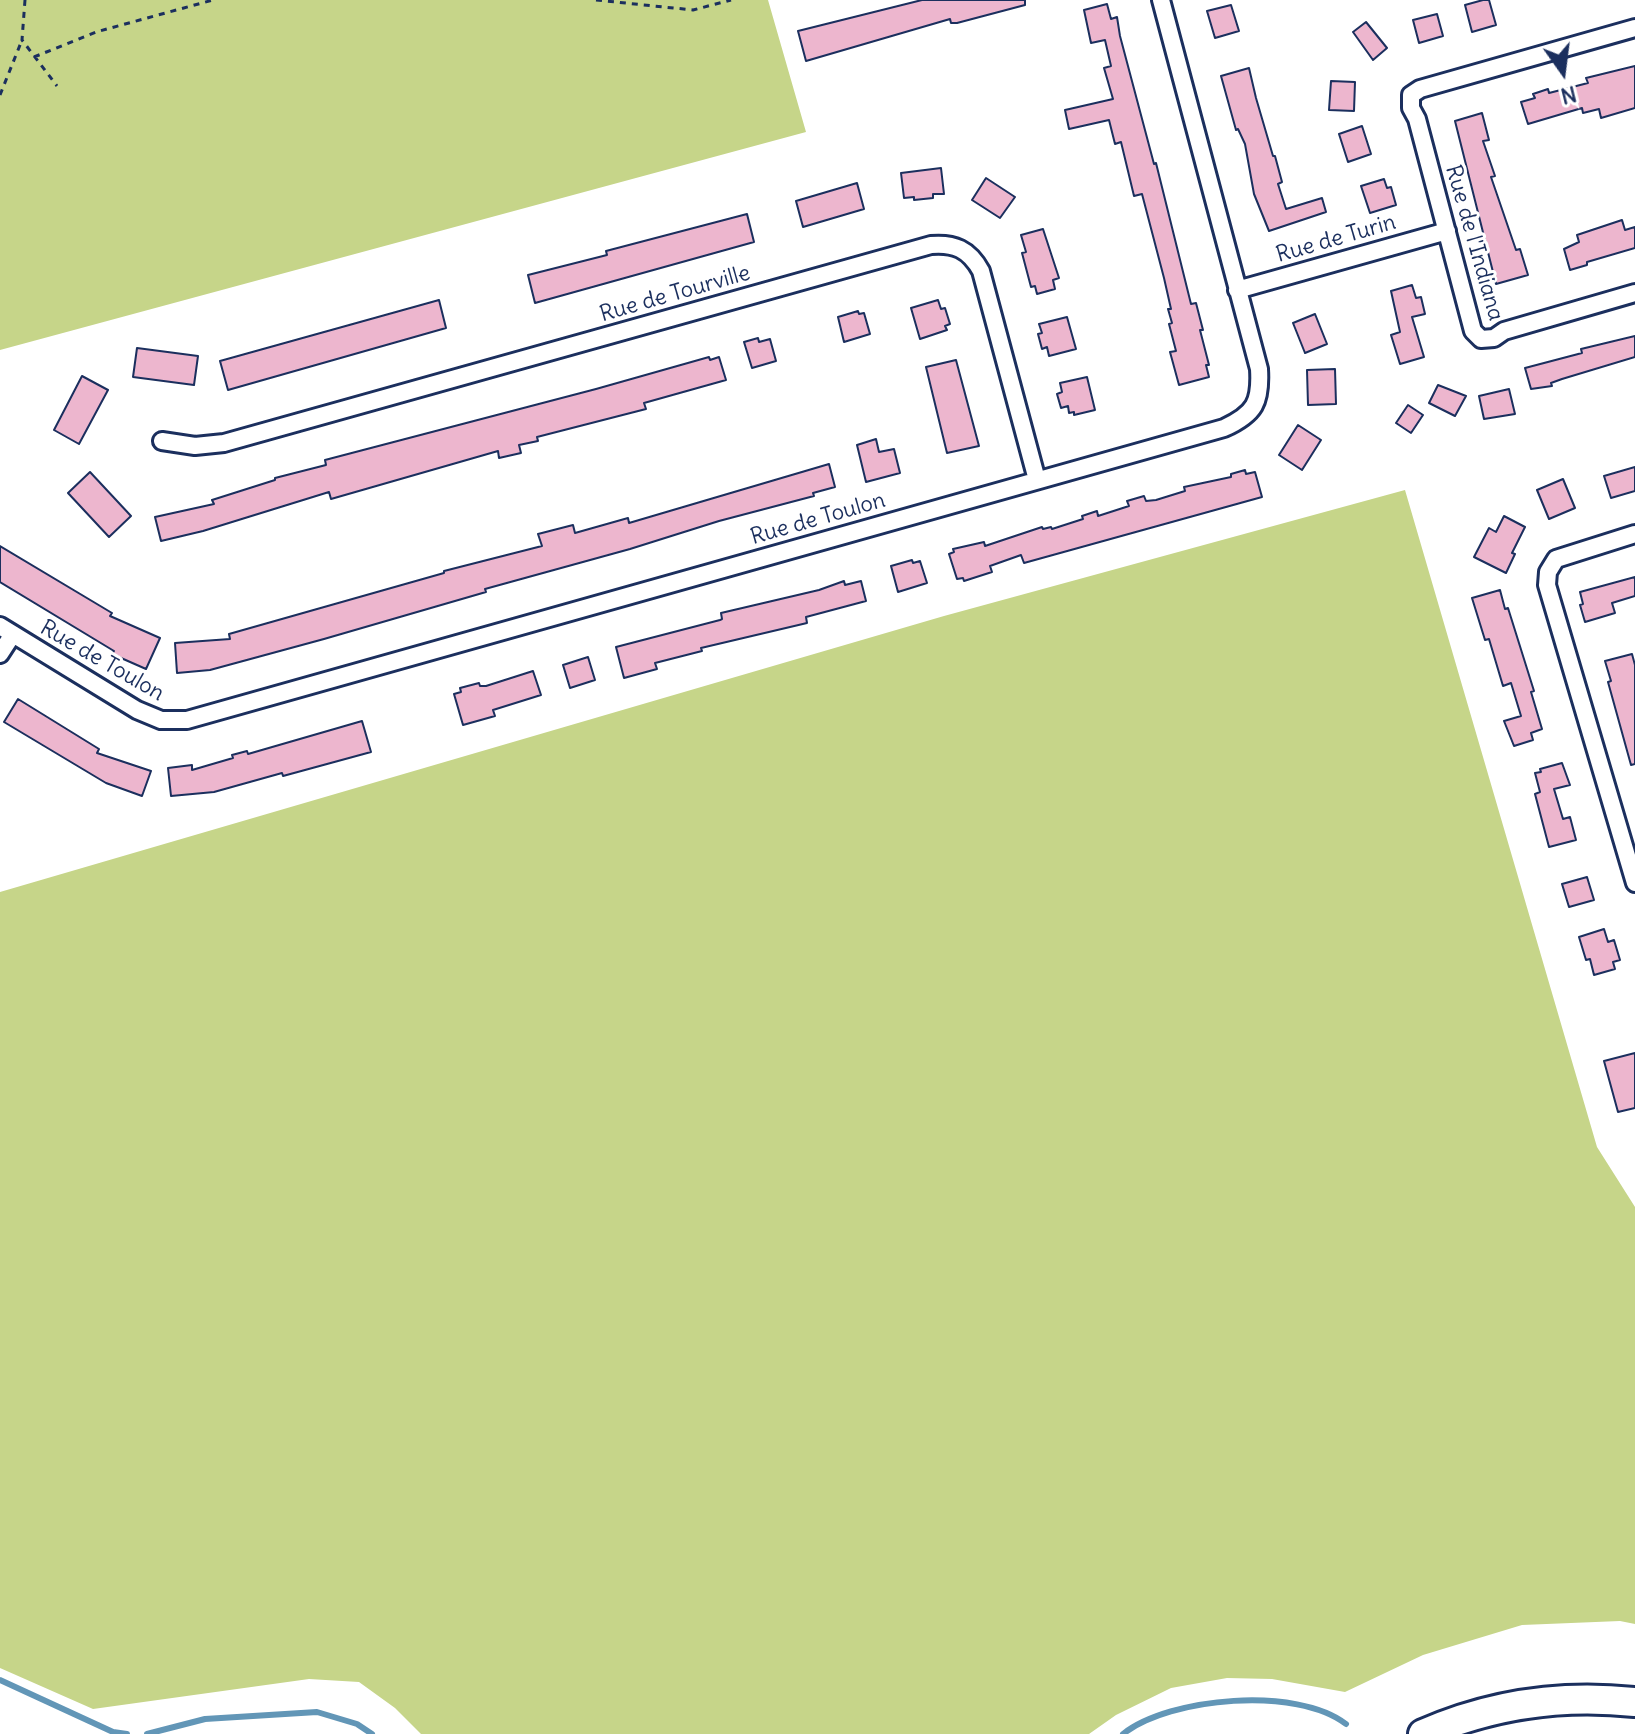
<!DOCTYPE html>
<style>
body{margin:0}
#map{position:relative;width:1635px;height:1734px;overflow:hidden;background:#fff;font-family:Delius,sans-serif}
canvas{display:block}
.north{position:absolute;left:1523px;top:32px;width:80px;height:80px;-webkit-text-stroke:6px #fff;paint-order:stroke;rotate:166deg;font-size:22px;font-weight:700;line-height:32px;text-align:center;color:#1b2f5e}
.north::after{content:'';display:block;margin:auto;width:28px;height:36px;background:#1b2f5e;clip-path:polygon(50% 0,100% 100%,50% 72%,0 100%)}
</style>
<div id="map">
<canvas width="1635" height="1734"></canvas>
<div class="north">N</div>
</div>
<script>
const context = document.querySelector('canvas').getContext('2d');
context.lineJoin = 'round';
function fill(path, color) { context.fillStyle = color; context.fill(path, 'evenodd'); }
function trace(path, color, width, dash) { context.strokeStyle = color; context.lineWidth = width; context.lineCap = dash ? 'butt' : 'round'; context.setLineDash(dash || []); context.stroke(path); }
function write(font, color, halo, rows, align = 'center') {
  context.font = font + ' Delius,sans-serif'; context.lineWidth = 6; context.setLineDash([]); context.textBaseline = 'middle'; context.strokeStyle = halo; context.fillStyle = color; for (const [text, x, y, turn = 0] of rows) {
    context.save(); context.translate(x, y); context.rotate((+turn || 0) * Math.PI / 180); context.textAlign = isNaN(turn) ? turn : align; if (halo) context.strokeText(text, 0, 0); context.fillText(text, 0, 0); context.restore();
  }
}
const green = new Path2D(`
 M0 0H768L806 132 0 350Z
 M1405 490 1597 1147 1635 1207V1624L1620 1621 1522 1625 1423 1655 1345 1692 1272 1679 1227 1678 1171 1688 1116 1715 1089 1734H421L395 1708 359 1682 309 1679 93 1709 0 1668V892L944 616Z`);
const stream = new Path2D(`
 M0 1680 113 1732 127 1734
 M147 1734 205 1719 317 1712 357 1724 372 1734
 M1123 1734C1170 1697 1297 1686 1346 1724`);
const building = new Path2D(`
 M922 0H1025V5L957 23H951L950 19 806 61 798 31Z
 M1483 0H1489L1496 25 1472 32 1465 5Z
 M1107 4 1111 19 1117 17 1120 36 1154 164 1156 163 1191 304 1196 303 1203 330H1200L1209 365H1206L1209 377 1179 385 1170 352 1176 351 1169 324 1172 323 1168 309H1171L1164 278 1142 194 1134 196 1121 142 1115 144 1109 120 1069 129 1065 110 1113 99 1104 68 1111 66 1105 40 1091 43 1084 10Z
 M1231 5 1239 31 1215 38 1207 11Z
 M1437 14 1443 36 1419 43 1413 20Z
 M1366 22 1387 48 1373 60 1353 32Z
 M1635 66V108L1601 118 1599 109 1583 113 1582 108 1528 124 1521 102 1535 98 1533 94 1548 89 1549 93 1588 83 1586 78Z
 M1249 68 1256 98 1273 156H1275L1282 182 1278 184 1286 209 1322 198 1326 212 1269 231 1254 194 1245 144 1238 129 1236 130 1221 76Z
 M1331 81 1355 82 1354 111 1329 110Z
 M1482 113 1489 140 1483 141 1495 176 1491 177 1516 250 1520 249 1528 275 1496 284 1455 121Z
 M1362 126 1371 154 1348 162 1339 134Z
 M941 168 944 194H933V198L914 200V197L904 198 901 173Z
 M986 178 1015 197 1000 218 972 200Z
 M1384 179 1387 188 1391 187 1396 205 1370 213 1361 186Z
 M857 183 864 209 803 227 796 201Z
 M747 214 754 242 535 303 528 275 607 255 606 251Z
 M1622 220 1625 230 1635 227V248L1587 262V265L1570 270 1564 249 1579 242 1577 235Z
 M1043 229 1059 278 1053 280 1055 289 1037 294 1035 286 1031 287 1022 253 1026 252 1021 235Z
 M1412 285 1416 298 1421 297 1425 314 1412 317 1424 357 1400 364 1391 335 1400 332 1391 291Z
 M439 300 446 328 228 390 220 361Z
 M938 300 941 309 945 308 950 324 945 326 947 330 920 339 911 308Z
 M858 311 859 314 864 313 870 334 844 342 838 317Z
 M1315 314 1327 344 1305 353 1293 323Z
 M1067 317 1076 349 1049 356 1047 347 1042 349 1038 334 1042 333 1039 324Z
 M1635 336V357L1562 379 1551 383 1552 386 1531 389 1525 368 1582 353 1581 349Z
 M758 338 759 342 770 339 776 361 752 368 744 342Z
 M137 348 198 356 194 385 133 377Z
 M709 357 710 360 719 357 726 380 644 403 646 409 537 437 538 441 519 445 521 453 499 458 498 451 331 499 329 492 203 531 161 541 155 517 214 504 212 500 275 480V478L326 465 325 460 596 389Z
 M956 360 979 446 947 453 926 367Z
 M1335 369 1336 404 1308 405 1307 370Z
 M82 376 108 390 79 444 54 430Z
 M1087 377 1095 410 1074 415V412L1069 413 1068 406 1061 408 1057 394 1062 392 1060 383Z
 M1438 385 1466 396 1455 416 1429 403Z
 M1509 389 1515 414 1484 419 1479 396Z
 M1408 405 1423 415 1411 433 1396 423Z
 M1298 425 1321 440 1302 470 1279 455Z
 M876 439 879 452 894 449 900 473 866 482 857 445Z
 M829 464 835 487 813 493 814 496 719 521 630 549 485 589 486 592 324 639 210 670 177 673 175 643 230 639 229 634 444 573V571L542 546 538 534 573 525 575 533 628 518 629 523Z
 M1635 467V491L1611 498 1604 476Z
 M1245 470 1246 474 1255 472 1262 497 1024 563 1021 555 990 566 992 572 964 581 963 578 957 579 949 554 954 552 953 549 984 542 985 546 1042 527 1043 529 1051 527 1052 529 1083 519 1082 516 1097 511 1098 516 1129 506 1127 501 1144 496 1146 501 1156 500 1185 491 1184 487 1231 477V474Z
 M90 472 131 516 109 537 68 493Z
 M1563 479 1575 508 1549 519 1537 490Z
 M1504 516 1525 527 1512 553 1515 554 1506 573 1474 557 1489 528 1496 532Z
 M0 546 112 613 110 616 160 638 146 669 112 654 114 651 0 582Z
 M912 560 913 563 920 561 927 583 898 592 891 566Z
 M1635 577V596L1612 603 1615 613 1585 622 1580 605 1583 604 1580 592Z
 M844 581 845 585 861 581 866 601 806 617 807 623 701 648 702 651 655 663 657 669 624 678 616 647 720 620 722 619 721 613 819 590Z
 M1500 590 1505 609 1508 608 1534 691 1531 692 1542 729 1531 733 1533 740 1514 746 1504 721 1521 716 1511 683 1503 686 1489 639 1485 640 1472 598Z
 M1632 654 1635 665V764L1631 765 1608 682 1611 681 1605 661Z
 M588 657 595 680 570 688 563 665Z
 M533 671 541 695 493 710 495 716 463 725 454 694 461 692 460 688 479 683 480 686H486Z
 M18 699 99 749 97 753 151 771 142 796 106 783 4 722Z
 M362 721 371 752 283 776 282 773 214 792 171 796 168 768 192 765V770L233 758 232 755 247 751 248 754Z
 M1562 763 1570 785 1554 789 1563 819 1570 817 1576 840 1549 847 1535 794 1540 792 1535 773 1541 772 1540 769Z
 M1587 877 1594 900 1569 907 1562 884Z
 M1604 929 1608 942 1614 940 1620 960 1613 962 1615 969 1594 975 1590 959 1586 960 1579 937Z
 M1635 1053V1108L1618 1112 1604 1061Z`);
const path = new Path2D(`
 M25 0 22 40 57 86
 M596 0 693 10 731 0
 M34 57 96 32 213 0
 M0 95 22 40`);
const minor = new Path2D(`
 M1635 28 1420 89 1411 95V108L1417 119 1473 331 1481 339 1494 338 1504 331 1635 293
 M1237 290 1447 231
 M162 441 195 446 224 443 931 245C954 243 969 249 981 271L1037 480
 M1635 534 1556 559 1548 572 1547 585 1635 883
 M0 626 137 710 161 720H187L1224 428C1255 414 1261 402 1259 369L1161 0
 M0 654 13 634`);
const motorway = new Path2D(`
 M1423 1734C1491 1704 1561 1694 1635 1702`);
const streetNames = [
 ["Rue de Turin",1336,239,-16],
 ["Rue de l'Indiana",1474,243,74],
 ["Rue de Tourville",675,294,-16],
 ["Rue de Toulon",818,519,-16],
 ["Rue de Toulon",102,661,30]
];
fill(green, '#c6d589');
trace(stream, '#6296b7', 6);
fill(building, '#edb6ce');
trace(building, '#1b2f5e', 2);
trace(minor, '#1b2f5e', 22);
trace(motorway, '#1b2f5e', 34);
trace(path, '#1b2f5e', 3, [6, 6]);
trace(minor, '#fff', 16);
trace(motorway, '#fff', 28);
write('22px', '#1b2f5e', '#fff', streetNames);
</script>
